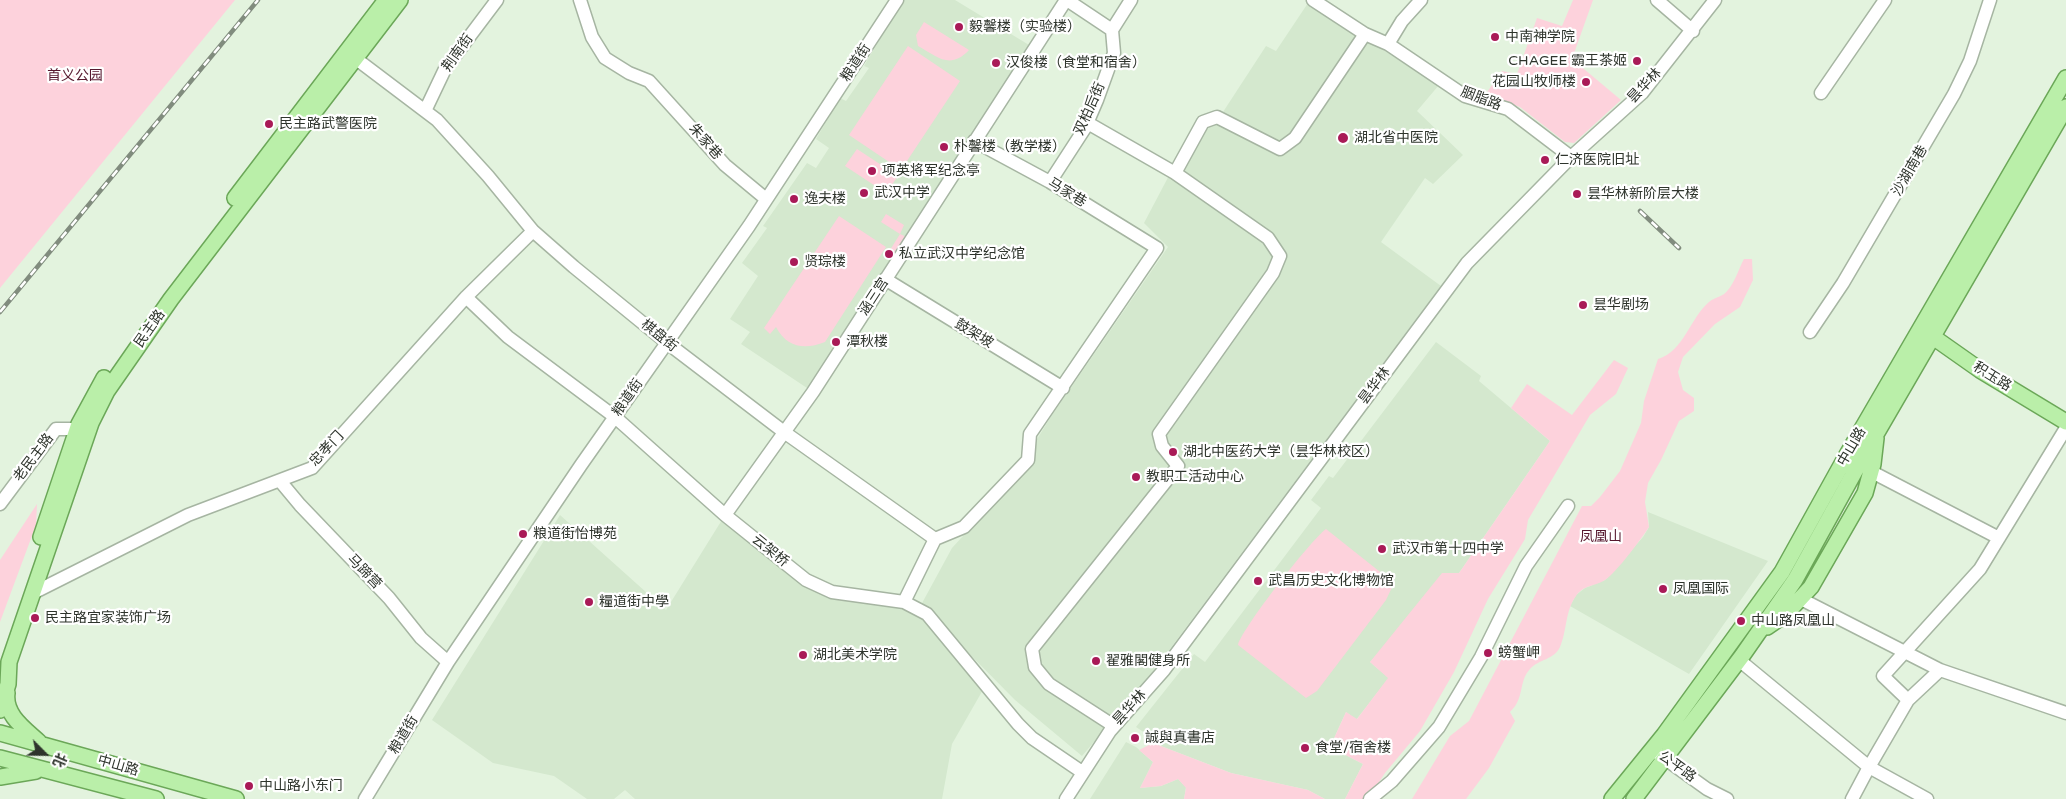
<!DOCTYPE html>
<meta charset="utf-8">
<style>
body{margin:0}
#map{position:relative;width:2066px;height:799px;overflow:hidden;background:#e3f3de;font-family:"Varela Round","Noto Sans SC",sans-serif}
canvas{display:block}
.north{position:absolute;left:20px;top:729px;width:50px;height:50px;-webkit-text-stroke:4px #fff;paint-order:stroke;rotate:113deg;font-size:14px;font-weight:700;line-height:20px;text-align:center;color:#2e342c}
.north::after{content:'';display:block;margin:auto;width:18px;height:22px;background:#2e342c;clip-path:polygon(50% 0,100% 100%,50% 72%,0 100%)}
</style>
<div id="map">
<canvas width="2066" height="799"></canvas>
<div class="north">北</div>
</div>
<script>
const context = document.querySelector('canvas').getContext('2d');
context.lineJoin = 'round';
function fill(path, color) { context.fillStyle = color; context.fill(path, 'evenodd'); }
function trace(path, color, width, dash) { context.strokeStyle = color; context.lineWidth = width; context.lineCap = dash ? 'butt' : 'round'; context.setLineDash(dash || []); context.stroke(path); }
function write(font, color, halo, rows, align = 'center') {
  context.font = font + ' "Varela Round","Noto Sans SC",sans-serif'; context.lineWidth = 4.5; context.setLineDash([]); context.textBaseline = 'middle'; context.strokeStyle = halo; context.fillStyle = color; for (const [text, x, y, turn = 0] of rows) {
    context.save(); context.translate(x, y); context.rotate((+turn || 0) * Math.PI / 180); context.textAlign = isNaN(turn) ? turn : align; if (halo) context.strokeText(text, 0, 0); context.fillText(text, 0, 0); context.restore();
  }
}
const built = new Path2D(`
 M903 0H955L1034 48 813 392 741 344 750 332 730 319 758 276 742 263 767 228 763 226 807 163 816 168 829 148 816 139 840 98 846 101 869 68 864 66Z
 M1308 3 1439 85 1417 111 1463 155 1433 184 1425 178 1381 242 1441 286 1149 677 1082 756 1015 700 921 605 952 548 1006 489 1052 415 1168 247 1144 223 1193 130 1222 121 1223 112 1266 46 1276 51Z
 M1436 342 1481 376 1479 381 1550 441 1459 573 1370 662 1389 678 1356 720 1346 712 1330 747 1363 764 1345 799H1325L1308 790 1231 773 1153 743 1145 733 1136 727 1194 654 1205 662 1321 508 1311 500 1329 476 1333 478Z
 M1648 512 1768 561 1689 674 1570 606 1576 595 1585 588 1605 580 1643 537 1649 527Z
 M560 515 666 610 725 515 806 580 927 614 984 688 952 744 942 799H635L625 790 614 799H587L554 776 493 763 432 720Z
 M1126 742 1136 747 1153 762 1140 788 1161 786 1178 779 1186 787 1184 799H1090Z`);
const green = new Path2D(`
 M0 0H235L0 288Z
 M1573 0H1593L1572 59 1621 100 1574 143 1565 142 1520 107 1485 95 1502 71 1517 74 1537 18 1562 26Z
 M924 22 969 50C950 70 938 57 918 46L916 35Z
 M908 46 960 81 901 170 849 135Z
 M857 149 898 176 886 193 845 166Z
 M886 214 904 225 900 234 911 239 900 257 890 250 900 234 881 222Z
 M839 216 886 247 825 342C805 350 787 348 776 327L770 334 764 328Z
 M1744 259H1752L1753 280 1740 307 1715 324 1683 357 1678 372 1683 390 1694 398V411L1679 421 1661 460 1648 483 1645 502 1649 527C1641 539 1617 572 1605 580 1596 586 1583 585 1576 596 1565 611 1567 631 1560 647 1554 660 1539 659 1530 669 1518 682 1525 698 1510 712L1515 721 1489 768 1466 799H1412L1450 736 1469 721 1582 506H1591L1600 497 1620 471 1641 423 1644 401 1658 359C1684 351 1690 318 1709 302 1715 297 1723 297 1728 290 1735 282 1739 268 1744 259Z
 M1614 360 1628 368 1616 394 1590 415 1528 520 1525 539 1488 599 1454 672 1420 731 1385 773 1371 794 1364 799H1345L1363 764 1330 747 1346 712 1357 719 1388 678 1370 662 1442 573H1459L1550 441 1511 408 1527 384 1572 415Z
 M37 504 36 525 0 622V560Z
 M1326 529 1394 583 1386 600 1317 691 1306 698 1238 645C1243 627 1310 541 1326 529Z
 M1153 743 1231 773 1308 790 1325 799H1184L1186 788 1178 779 1161 786 1140 788 1153 762 1139 750Z`);
const minor = new Path2D(`
 M580 0 592 37 605 58 629 73 649 81 725 165 766 199
 M1067 0 1112 30
 M1313 0 1365 34 1388 44 1465 96 1508 109 1571 157
 M1657 0 1693 31
 M1112 30 1131 0
 M1388 44 1402 21 1421 0
 M355 58 437 120 488 176 533 231 574 267 666 342 784 432 935 539 904 602
 M1821 93 1885 0
 M425 111 445 69 497 0
 M1086 122 1175 173 1268 238 1280 256 1273 273 1159 434 1162 446 1178 466 1032 649 1035 667 1049 684 1114 726
 M1175 173 1203 122 1217 117 1280 149 1295 138 1365 34
 M1050 182 1085 128 1097 100 1114 53 1112 30
 M885 279 1063 388
 M466 297 508 337 615 417 725 515 806 580 832 592 904 602 927 614 1018 724 1032 738 1082 772
 M1810 332 1843 283 1954 94 1970 61 1990 0
 M1872 472 1999 538
 M280 481 300 505 389 598 421 638 448 662
 M0 504 56 429H77
 M725 515 813 392 1066 0
 M935 539 964 527 1028 460 1030 434 1157 248 1050 182 974 141
 M33 593 188 515 312 468 466 297 533 231
 M1801 599 1940 670
 M1739 660 1869 767 1852 799
 M1908 700 1940 670 2066 713
 M1657 753 1707 789 1727 799
 M365 799 448 662 581 465 749 226 897 0
 M1066 799 1110 731 1164 670 1467 263 1571 157 1642 93 1715 0
 M1370 799 1392 781 1439 727 1481 657 1526 566 1568 506
 M1927 799 1869 767 1908 700 1883 676 1980 569 2066 428`);
const major = new Path2D(`
 M235 198 386 0
 M1926 332 1980 370 2066 422
 M41 537 79 424 104 378
 M1767 627 1786 614 1811 587 1865 493 1873 464 1876 438
 M7 693C4 715 25 729 39 742
 M0 710 8 684 9 662 91 423 107 391 171 299 400 0
 M0 733 236 799
 M0 758 156 799
 M0 777 36 771
 M1612 799 1664 735 1782 572 1848 453 2066 78
 M1634 799 1742 656 1795 580 1864 455 2066 107`);
const rail = new Path2D(`
 M1640 211 1679 248
 M0 312 258 0`);
const markers = [
 [959,27,5,"#a91a57"],
 [1495,37,5,"#a91a57"],
 [1637,61,5,"#a91a57"],
 [996,63,5,"#a91a57"],
 [1586,82,5,"#a91a57"],
 [269,124,5,"#a91a57"],
 [1343,138,6,"#a91a57"],
 [944,147,5,"#a91a57"],
 [1545,160,5,"#a91a57"],
 [872,171,5,"#a91a57"],
 [864,193,5,"#a91a57"],
 [1577,194,5,"#a91a57"],
 [794,199,5,"#a91a57"],
 [889,254,5,"#a91a57"],
 [794,262,5,"#a91a57"],
 [1583,305,5,"#a91a57"],
 [836,342,5,"#a91a57"],
 [1173,452,5,"#a91a57"],
 [1136,477,5,"#a91a57"],
 [523,534,5,"#a91a57"],
 [1382,549,5,"#a91a57"],
 [1258,581,5,"#a91a57"],
 [1663,589,5,"#a91a57"],
 [589,602,5,"#a91a57"],
 [35,618,5,"#a91a57"],
 [1741,621,5,"#a91a57"],
 [1488,653,5,"#a91a57"],
 [803,655,5,"#a91a57"],
 [1096,661,5,"#a91a57"],
 [1135,738,5,"#a91a57"],
 [1305,748,5,"#a91a57"],
 [249,786,5,"#a91a57"]
];
const poiNames = [
 ["毅馨楼（实验楼）",969,27],
 ["中南神学院",1505,37],
 ["CHAGEE 霸王茶姬",1627,61,"right"],
 ["汉俊楼（食堂和宿舍）",1006,63],
 ["花园山牧师楼",1576,82,"right"],
 ["民主路武警医院",279,124],
 ["湖北省中医院",1354,138],
 ["朴馨楼（教学楼）",954,147],
 ["仁济医院旧址",1555,160],
 ["项英将军纪念亭",882,171],
 ["武汉中学",874,193],
 ["昙华林新阶层大楼",1587,194],
 ["逸夫楼",804,199],
 ["私立武汉中学纪念馆",899,254],
 ["贤琮楼",804,262],
 ["昙华剧场",1593,305],
 ["潭秋楼",846,342],
 ["湖北中医药大学（昙华林校区）",1183,452],
 ["教职工活动中心",1146,477],
 ["粮道街怡博苑",533,534],
 ["武汉市第十四中学",1392,549],
 ["武昌历史文化博物馆",1268,581],
 ["凤凰国际",1673,589],
 ["糧道街中學",599,602],
 ["民主路宜家装饰广场",45,618],
 ["中山路凤凰山",1751,621],
 ["螃蟹岬",1498,653],
 ["湖北美术学院",813,655],
 ["翟雅閣健身所",1106,661],
 ["誠與真書店",1145,738],
 ["食堂/宿舍楼",1315,748],
 ["中山路小东门",259,786]
];
const streetNames = [
 ["荆南街",458,53,-54],
 ["粮道街",856,63,-57],
 ["昙华林",1645,86,-47],
 ["胭脂路",1481,99,21],
 ["双柏后街",1090,109,-66],
 ["朱家巷",705,142,49],
 ["沙湖南巷",1910,171,-60],
 ["马家巷",1067,193,31],
 ["涵三宫",874,297,-57],
 ["民主路",150,329,-55],
 ["鼓架坡",974,334,31],
 ["棋盘街",659,336,39],
 ["积玉路",1992,377,32],
 ["昙华林",1375,386,-53],
 ["粮道街",628,398,-55],
 ["中山路",1852,447,-60],
 ["忠孝门",327,449,-46],
 ["老民主路",34,458,-53],
 ["云架桥",770,551,39],
 ["马蹄营",364,572,46],
 ["昙华林",1130,708,-48],
 ["粮道街",404,735,-59],
 ["中山路",118,766,16],
 ["公平路",1677,767,36]
];
const parkNames = [
 ["首义公园",75,76],
 ["凤凰山",1601,537]
];
fill(built, '#d4e8ce');
fill(green, '#fdd2dc');
trace(minor, '#a6b5a2', 15);
trace(major, '#6ba758', 18);
trace(minor, '#fff', 12);
trace(major, '#baefa9', 15);
trace(rail, '#818c7e', 4.5);
trace(rail, '#fff', 2.5, [8]);
for (const [x, y, r, color] of markers) { const dot = new Path2D(); dot.arc(x, y, r, 0, 2 * Math.PI); context.fillStyle = color; context.fill(dot); trace(dot, '#fff', 2); }
write('14px', '#2e342c', '#fff', poiNames, 'left');
write('14px', '#2e342c', '#fff', streetNames);
write('14px', '#57192f', '#fff', parkNames);
</script>
